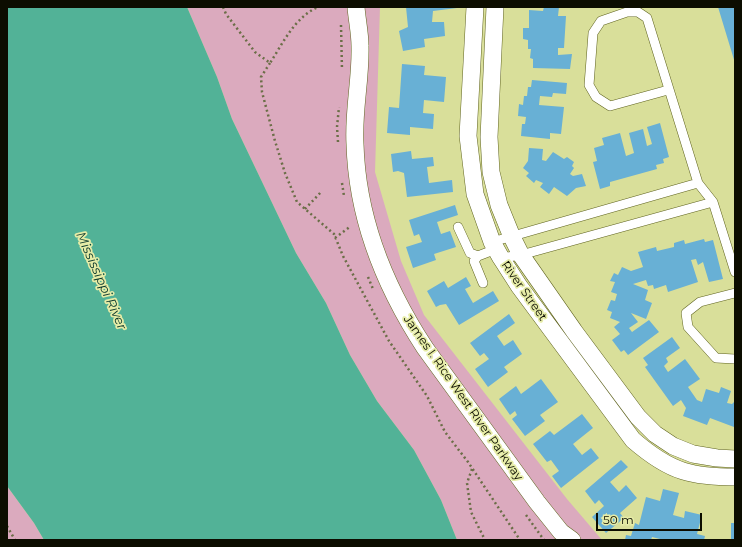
<!DOCTYPE html>
<style>
body{margin:0}
#map{position:relative;width:742px;height:547px;overflow:hidden;background:#d9df9a;font-family:Montserrat,sans-serif}
canvas{display:block}
.frame{position:absolute;inset:0;border:8px solid #0c0d00;pointer-events:none}
.scale{position:absolute;left:596px;top:513px;width:106px;height:18px;box-sizing:border-box;border:2px solid #0c0d00;border-top:0;padding-left:5px;font-size:12px;line-height:14px;white-space:nowrap;color:#0c0d00;-webkit-text-stroke:3px #e6eca7;paint-order:stroke}
</style>
<div id="map">
<canvas width="742" height="547"></canvas>
<div class="frame"></div>
<div class="scale">50 m</div>
</div>
<script>
const context = document.querySelector('canvas').getContext('2d');
context.lineJoin = 'round';
function fill(path, color) { context.fillStyle = color; context.fill(path, 'evenodd'); }
function trace(path, color, width, dash) { context.strokeStyle = color; context.lineWidth = width; context.lineCap = dash ? 'butt' : 'round'; context.setLineDash(dash || []); context.stroke(path); }
function write(font, color, halo, rows, align = 'center') {
  context.font = font + ' Montserrat,sans-serif'; context.lineWidth = 3.5; context.setLineDash([]); context.textBaseline = 'middle'; context.strokeStyle = halo; context.fillStyle = color; for (const [text, x, y, turn = 0] of rows) {
    context.save(); context.translate(x, y); context.rotate((+turn || 0) * Math.PI / 180); context.textAlign = isNaN(turn) ? turn : align; if (halo) context.strokeText(text, 0, 0); context.fillText(text, 0, 0); context.restore();
  }
}
const green = new Path2D(`
 M187 7H380L375 172 401 261 424 315 567 499 602 540H457L441 500 414 450 377 401 350 355 326 303 296 253 232 119 217 77Z
 M7 486 34 523 44 540H7Z`);
const water = new Path2D(`
 M7 7H187L217 77 232 119 296 253 326 303 350 355 377 401 414 450 441 500 457 540H44L34 523 7 486Z`);
const building = new Path2D(`
 M406 7H457V8L433 11 432 22H444L445 36 424 39 425 47 403 51 399 31 408 27Z
 M544 7H559L558 16H566L564 48H558V55L572 54 570 69 533 68V59L530 58 531 49H528V40L523 39V28H529V10L543 11Z
 M718 7H735V63Z
 M402 64 425 66 424 75 446 77 444 102 424 100 423 113 434 114 433 129 410 127V135L387 133 389 107 399 108Z
 M532 80 567 83 566 94 553 93 552 97 540 96 539 105 564 107 561 134 550 133V139L521 136 522 124H525L526 117 518 116 519 104 523 105 524 96H527L528 87H531Z
 M660 123 669 157 663 159 664 163 656 165 657 169 610 182V186L600 189 593 162 597 161 594 148 604 145 602 138 620 133 626 156 634 153 629 133 643 129 647 146 652 144 647 127Z
 M529 148 543 149 542 160 546 161 553 152 564 159 567 157 574 162 572 166 574 168 570 174 573 176 582 174 586 186 576 188 567 196 554 187 549 194 540 187 543 183 536 180 534 183 526 176 529 173 523 168 528 161Z
 M411 151 412 159 433 157 434 166 427 167 429 183 452 180 453 192 407 197 404 173 398 171 393 172 391 154Z
 M455 205 458 215 437 222 441 234 450 231 456 247 434 254 436 260 413 268 406 247 422 242 419 234 414 236 409 220Z
 M704 239 705 242 713 240 723 279 709 282 703 262 698 265 696 259 691 260 698 282 668 292 666 285 654 289 653 285 648 286 646 280 633 284 648 290 645 300 652 303 646 319 631 313 638 322 629 328 632 332 649 320 659 332 628 355 624 350 621 352 612 340 620 334 614 327 620 322 610 318 612 312 607 310 611 300 615 301 617 294 611 292 615 282 610 281 614 273 618 275 622 267 631 271 643 267 638 252 656 247 657 251 674 247V243L684 240 685 244Z
 M466 277 471 286 465 289 473 303 493 291 499 301 459 325 446 304 440 305 436 307 427 291 444 281 448 288Z
 M509 314 515 323 497 336 504 346 513 340 522 354 504 367 508 372 488 387 475 369 489 359 484 353 480 356 470 343Z
 M672 337 680 348 666 358 668 362 664 366 668 372 685 359 700 379 688 387 697 400 702 402 706 389 719 393 721 387 731 391 727 403 732 404 735 401 734 427 710 418 707 425 683 416 686 408 681 400 673 406 645 367 648 365 643 358Z
 M541 379 558 402 540 415 545 421 525 436 512 419 517 415 515 411 510 415 499 399 516 386 521 394Z
 M582 414 593 428 573 444 582 455 591 448 599 458 561 488 552 476 559 471 551 460 547 462 533 444 550 431 554 435Z
 M621 460 628 467 610 482 619 492 626 485 637 498 620 513 624 518 606 533 592 517 604 506 599 500 595 504 585 491Z
 M663 489 679 493 673 515 684 518 685 511 702 515 697 534 705 536 704 540H664L652 537 651 540H625L626 535 631 536 635 523 639 525 646 497 660 501Z
 M731 523H735V540H731Z`);
const path = new Path2D(`
 M223 7 226 14 255 52 270 63C283 43 295 17 318 7
 M341 25 342 70
 M270 63 261 77 262 92 275 141 285 173 297 202 334 234 343 256 389 341 427 396 445 432 468 462 520 540
 M338 142 337 127 339 107
 M342 183 344 196
 M305 209 322 191
 M335 238 351 226
 M368 277 373 289
 M472 469 467 483 471 512 485 540
 M526 515 544 540
 M7 526 15 540`);
const service = new Path2D(`
 M668 90 610 106 596 97 589 85 593 33 601 21 627 12H638L647 18 698 183 713 202 735 272
 M458 227 470 253 478 256
 M492 242 698 183
 M501 258 521 255 713 202
 M483 283 474 261 478 256 496 249
 M735 293 700 302 686 313 688 327 716 358 735 359`);
const minor = new Path2D(`
 M356 7C357 20 360 33 360 46 361 79 353 111 355 144 357 217 385 287 425 348L537 502 561 532 572 540
 M475 7 468 136 475 194 492 242 501 258 519 286 633 440C648 453 664 465 683 471 699 476 718 477 735 477
 M495 7 489 137 491 172 499 205 512 237 521 255 574 331 638 417 655 434 673 446 693 454 717 458 735 459`);
const streetNames = [
 ["River Street",524,291,55],
 ["James I. Rice West River Parkway",463,398,55]
];
const waterNames = [
 ["Mississippi River",101,281,66]
];
fill(green, '#dbaabe');
fill(water, '#52b297');
fill(building, '#68b0d5');
trace(service, '#606420', 10);
trace(minor, '#606420', 18);
trace(path, '#6b6e47', 2.5, [2, 3]);
trace(service, '#fff', 9);
trace(minor, '#fff', 17);
write('12px', '#0c0d00', '#e6eca7', streetNames);
write('italic 13px', '#06352a', '#e6eca7', waterNames);
</script>
